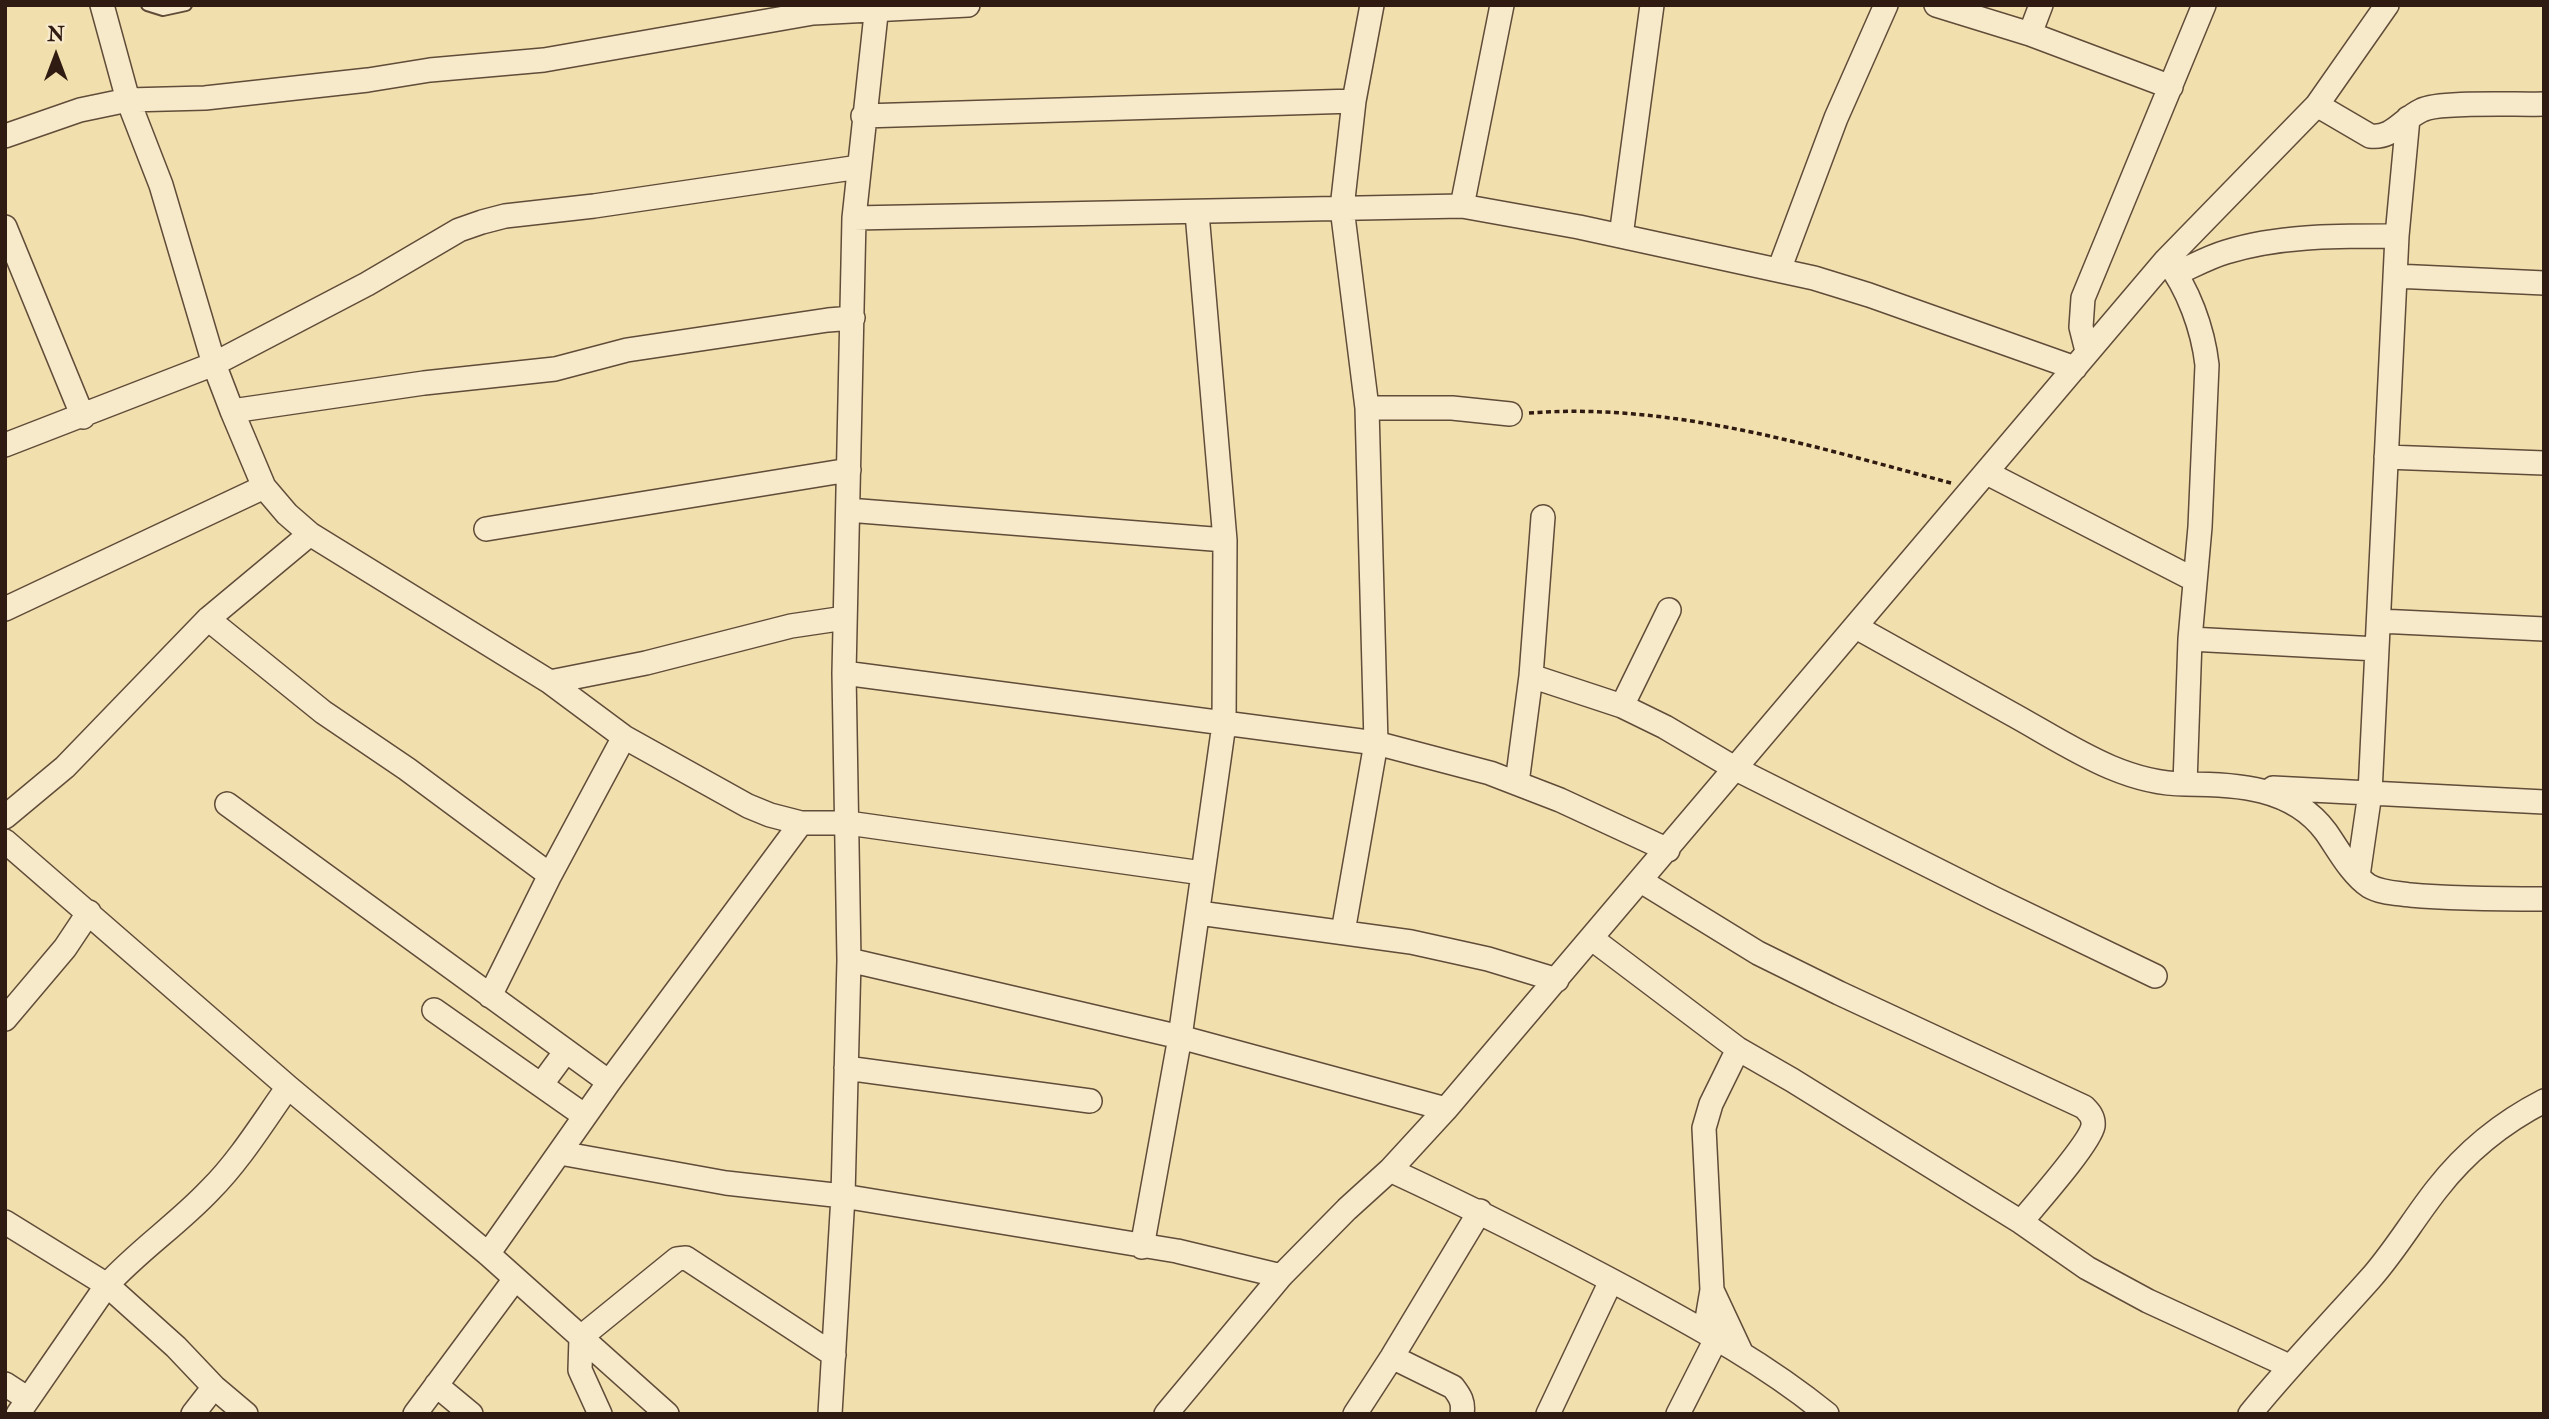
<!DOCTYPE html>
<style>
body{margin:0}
#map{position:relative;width:2549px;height:1419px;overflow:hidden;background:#f2dfae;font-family:"IM FELL Double Pica",serif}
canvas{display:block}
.frame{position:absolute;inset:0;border:7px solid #301b12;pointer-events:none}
.north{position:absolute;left:21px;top:21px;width:70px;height:70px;-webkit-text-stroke:5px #f7eaca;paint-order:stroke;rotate:0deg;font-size:19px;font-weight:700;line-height:28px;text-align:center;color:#301b12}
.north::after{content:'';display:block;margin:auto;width:24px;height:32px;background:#301b12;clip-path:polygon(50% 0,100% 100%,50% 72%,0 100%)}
</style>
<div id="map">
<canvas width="2549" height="1419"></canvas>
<div class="frame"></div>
<div class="north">N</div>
</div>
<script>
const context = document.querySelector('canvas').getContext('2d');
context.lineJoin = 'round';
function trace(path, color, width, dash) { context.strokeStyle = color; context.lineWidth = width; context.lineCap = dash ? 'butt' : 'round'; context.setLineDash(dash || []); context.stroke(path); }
const path = new Path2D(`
 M1529 413C1673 402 1815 447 1951 483`);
const lane = new Path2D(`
 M147 5 163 10 186 5`);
const street = new Path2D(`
 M102 5 128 100 161 185 214 364 232 411 264 487 287 514 310 534
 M1936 5 2030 34 2171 87
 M2030 34 2041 5
 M2317 105 2370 136C2393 139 2402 119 2422 110 2440 101 2519 105 2544 104
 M863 116 1354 101
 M5 136 80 110 128 100 205 98 368 80 430 70 544 60 813 13 968 5
 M1462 206 1502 5
 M854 218 1462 206 1579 227 1814 278 1869 295 2075 368
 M5 227 83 417
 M1621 236 1652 5
 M2166 260C2188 288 2203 329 2207 365L2200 527 2190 639 2185 784C2236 784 2293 787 2326 832 2338 849 2351 874 2369 886 2381 893 2397 893 2410 895 2455 899 2499 899 2544 899
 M1779 270 1836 118 1886 5
 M2177 273C2193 266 2209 257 2226 252 2280 235 2341 236 2397 236
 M2395 276 2544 283
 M2087 351 2081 327 2083 298 2204 5
 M1367 408H1452L1510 414
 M232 411 424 383 555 369 627 350 828 320 853 318
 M5 445 214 364 367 284 459 230 482 222 505 216 594 206 859 167
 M2386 457 2544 463
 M1987 473 2195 580
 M848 510 1225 540
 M486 529 849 470
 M5 609 264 487
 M208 619 323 712 407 769 550 875
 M2379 621 2544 629
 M1856 627C1907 656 1959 684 2010 713 2065 743 2121 784 2185 784
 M2190 639 2377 649
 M844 673 1376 743 1490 773 1560 800 1668 850
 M1531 676 1622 706 1665 727 1736 769 1993 898 2155 976
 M550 682 646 663 791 626 845 618
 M1622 706 1669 610
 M1517 783 1531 676 1543 517
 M2273 788 2544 802
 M227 804 609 1082
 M5 817 65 767 208 619 310 534 550 682 624 737 748 806 770 815 801 823H848L1202 873
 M5 841 288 1087 488 1254 667 1414
 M2358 876 2370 793 2397 236 2408 118
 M1641 881 1758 953 1839 993 2084 1107C2089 1112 2094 1117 2093 1126 2090 1143 2035 1205 2021 1222
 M1199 913 1411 942 1488 959 1557 980
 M1343 932 1376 743 1367 408 1342 208 1354 101 1372 5
 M1591 938 1738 1049 1792 1080 2021 1222 2087 1268 2148 1301 2289 1366
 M849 960 1180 1037 1446 1109
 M490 996 550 875 624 737
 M434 1010 585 1116
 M5 1019 65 948 89 912
 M846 1068 1090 1101
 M541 1085 566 1051
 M560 1153 726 1183 843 1196 1177 1251 1281 1276
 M1390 1170C1472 1208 1553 1249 1633 1292 1701 1329 1767 1365 1827 1414
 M5 1222 107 1285 176 1347 214 1387 246 1414
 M1142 1247 1180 1037 1224 724 1225 540 1197 213
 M488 1254 609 1082 801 823
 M1712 1290 1741 1352
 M1705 1331 1712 1290 1704 1128 1711 1104 1738 1049
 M1392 1357 1453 1387C1460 1396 1464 1402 1462 1414
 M5 1384 28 1399
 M436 1385 471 1414
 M18 1414 107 1285C139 1250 178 1224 210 1190 240 1160 263 1122 288 1087
 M193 1414 214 1387
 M415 1414 515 1279
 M600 1414 580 1370 581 1337 677 1259 686 1258 834 1355
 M830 1414 843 1196 849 960 844 673 854 218 877 5
 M1166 1414 1281 1276 1347 1209 1390 1170 1446 1109 2166 260 2317 105 2387 5
 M1355 1414 1392 1357 1480 1211
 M1548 1414 1611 1281
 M1678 1414 1717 1337
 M2250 1414C2288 1367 2330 1324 2370 1279 2395 1251 2414 1218 2437 1189 2465 1153 2503 1122 2544 1101`);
trace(lane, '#604c39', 14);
trace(street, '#604c39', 26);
trace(path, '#301b12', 3.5, [5, 3.5]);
trace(lane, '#f7eaca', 10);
trace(street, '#f7eaca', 23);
</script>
